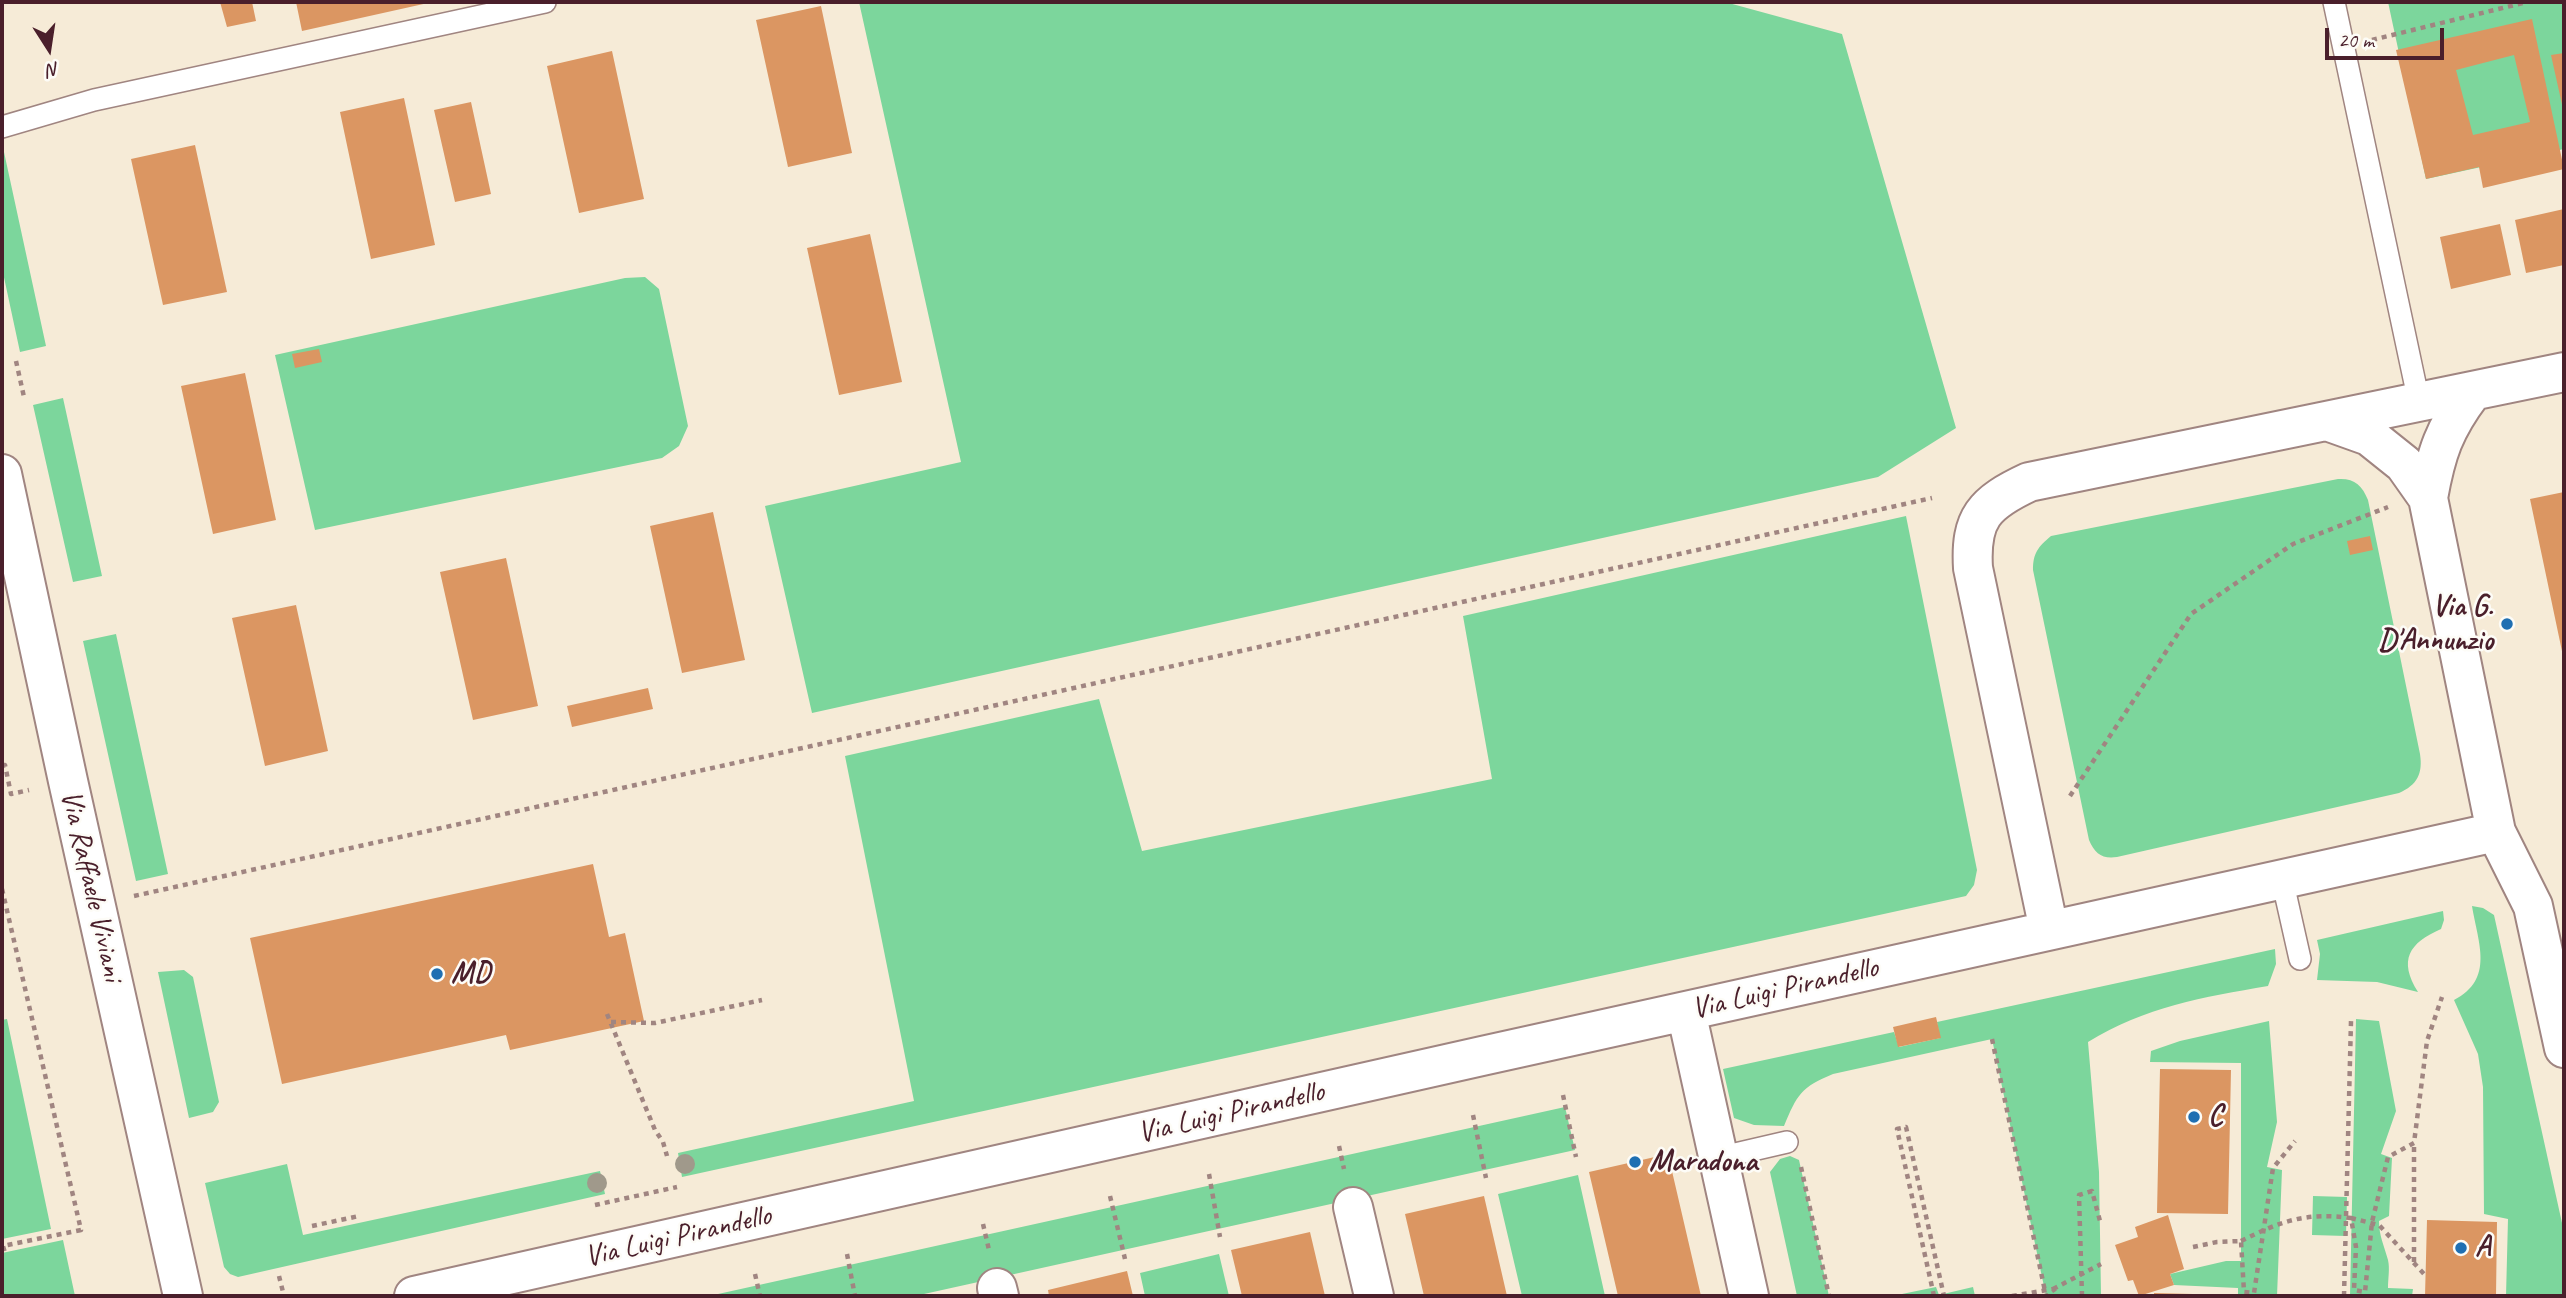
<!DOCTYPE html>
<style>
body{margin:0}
#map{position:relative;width:2566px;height:1298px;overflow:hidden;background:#f6ebd7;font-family:Caveat,sans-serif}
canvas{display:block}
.frame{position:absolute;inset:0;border:4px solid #4a1f2b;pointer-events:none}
.north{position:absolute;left:14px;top:14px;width:70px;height:70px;-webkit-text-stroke:5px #fdfcf7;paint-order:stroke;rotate:168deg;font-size:19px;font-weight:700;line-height:28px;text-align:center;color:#4a1f2b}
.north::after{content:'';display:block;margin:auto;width:24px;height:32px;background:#4a1f2b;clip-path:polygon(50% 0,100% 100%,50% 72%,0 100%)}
.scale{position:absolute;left:2325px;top:28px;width:119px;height:32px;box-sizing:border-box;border:4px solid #4a1f2b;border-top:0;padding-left:9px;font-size:21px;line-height:24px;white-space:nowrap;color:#4a1f2b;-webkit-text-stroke:5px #fdfcf7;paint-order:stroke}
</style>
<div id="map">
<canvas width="2566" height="1298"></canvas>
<div class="frame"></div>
<div class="north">N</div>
<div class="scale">20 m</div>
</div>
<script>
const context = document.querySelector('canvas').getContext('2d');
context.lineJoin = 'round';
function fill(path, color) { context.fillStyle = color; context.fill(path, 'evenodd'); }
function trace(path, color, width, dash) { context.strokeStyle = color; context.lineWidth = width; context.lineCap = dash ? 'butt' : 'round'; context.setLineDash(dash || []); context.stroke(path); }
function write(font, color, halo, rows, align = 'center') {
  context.font = font + ' Caveat,sans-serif'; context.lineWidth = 5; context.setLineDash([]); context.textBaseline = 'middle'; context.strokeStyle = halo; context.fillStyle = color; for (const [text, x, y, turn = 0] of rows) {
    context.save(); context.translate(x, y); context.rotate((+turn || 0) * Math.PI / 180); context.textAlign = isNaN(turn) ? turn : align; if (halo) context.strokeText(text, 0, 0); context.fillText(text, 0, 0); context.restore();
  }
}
const green = new Path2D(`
 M859 2H1725L1842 34 1956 428 1878 477 812 713 765 506 961 462Z
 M2388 2H2564V149L2426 179Z
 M4 152 46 346 20 352 2 268V153Z
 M645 277 659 289 688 426 679 446 662 458 315 530 275 355 625 278Z
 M63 398 102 576 73 582 33 405Z
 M2338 479C2354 478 2362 485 2368 500L2420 754C2423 774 2417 785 2399 793L2117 857C2102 859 2095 854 2089 840L2033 570C2033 553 2038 547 2051 536Z
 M1906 516 1977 870 1974 885 1966 896 682 1177 678 1153 914 1101 845 756 1099 699 1142 851 1492 779 1463 616Z
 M116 634 168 874 136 881 83 641Z
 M2472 906 2483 908 2494 915 2564 1232V1296H2506L2508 1219 2484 1214 2483 1087 2478 1054 2454 1000C2495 979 2478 943 2472 906Z
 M2443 911 2444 920 2441 929C2409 943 2398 960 2418 992L2377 982 2317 980 2320 954 2317 940Z
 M2275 949 2276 964 2268 986C2203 997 2145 1007 2088 1042L2099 1172 2101 1296H2046L1992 1039 1833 1074C1801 1087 1797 1095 1784 1126L1754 1125 1734 1118 1723 1069 1894 1032 1899 1047 1940 1038 1937 1022Z
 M184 970 193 977 219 1102 213 1112 189 1118 158 972Z
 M7 1019 51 1229 2 1239V1020Z
 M2356 1019 2379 1021 2396 1111 2381 1154 2392 1158 2389 1216 2379 1221C2379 1236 2384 1245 2388 1260 2390 1268 2388 1279 2388 1288L2413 1289 2412 1296H2350Z
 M2269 1021 2277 1122 2267 1167 2282 1170 2277 1296H2238V1288L2174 1285 2170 1274 2226 1261H2241V1063L2150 1062 2151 1051 2180 1041Z
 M1565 1107 1575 1150 915 1296H709Z
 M1790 1156 1799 1160 1829 1296H1797L1770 1172 1780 1159Z
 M287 1164 303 1235 600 1171 605 1194 238 1277 230 1274 224 1267 205 1183Z
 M1578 1175 1605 1296H1522L1498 1194Z
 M2313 1196 2347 1197 2346 1236 2312 1235Z
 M63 1240 75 1296H2V1253Z
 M1219 1254 1229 1296H1145L1140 1273Z
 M1936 1287 1939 1295 1973 1287 1975 1296H1903L1902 1294Z`);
const building = new Path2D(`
 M220 2H252L256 21 227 27Z
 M296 2H428V3L302 31Z
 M821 6 852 153 788 167 756 20Z
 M2532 19 2564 169 2483 188 2479 167 2426 179 2396 50ZM2514 55 2530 122 2473 135 2456 70Z
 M612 51 644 199 579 213 547 66Z
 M2564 53V109H2563L2551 55Z
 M404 98 435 245 371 259 340 112Z
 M471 102 491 194 455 202 434 110Z
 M195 145 227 292 163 305 131 159Z
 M2564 209V265L2526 273 2515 220Z
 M2500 224 2511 275 2451 289 2440 237Z
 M870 234 902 382 839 395 807 248Z
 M319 349 322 362 295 368 292 354Z
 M245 373 276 520 213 534 181 386Z
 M2564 492V655L2563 656 2530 499Z
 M713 512 745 660 682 673 650 526Z
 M2370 536 2373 550 2350 555 2347 541Z
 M506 558 538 706 473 720 440 572Z
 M296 605 328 751 265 766 232 618Z
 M648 688 653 709 572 727 567 706Z
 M593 864 609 937 625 933 644 1021 510 1050 506 1035 282 1084 250 938Z
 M1936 1017 1941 1038 1898 1047 1893 1027Z
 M2160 1069 2231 1070 2228 1214 2157 1213Z
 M1668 1154 1701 1296H1618L1589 1172Z
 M1484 1196 1507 1296H1424L1405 1214Z
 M2168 1215 2184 1269 2170 1274 2174 1285 2139 1296 2133 1280 2128 1281 2115 1245 2138 1237 2135 1227Z
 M2427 1220 2497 1222 2496 1296H2425Z
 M1310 1232 1325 1296H1242L1231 1250Z
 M1127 1271 1133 1296H1049L1048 1290Z
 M2154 1293 2193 1294V1296H2154Z`);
const path = new Path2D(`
 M2372 40 2527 2
 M16 361 24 397
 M2 766 5 765 11 794 29 790
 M2070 796 2191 614 2293 544 2388 507
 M2 889 81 1230 3 1246 5 1253
 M134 896 1932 498
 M607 1014 655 1130 663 1142 667 1156
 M611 1022 655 1023 762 1000
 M1992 1039 2046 1296
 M1563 1095 1576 1157
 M1473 1115 1486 1178
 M1339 1146 1344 1169
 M1801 1167 1829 1296
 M1209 1174 1220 1237
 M1110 1196 1125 1259
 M595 1205 677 1187
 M2351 1218 2379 1225 2425 1275
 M983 1224 989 1250
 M312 1226 359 1216
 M2241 1241C2281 1221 2306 1212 2351 1218L2356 1247 2354 1290 2365 1292 2372 1222 2388 1157 2414 1143 2427 1041 2442 997
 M2193 1247 2217 1242 2241 1241 2244 1292 2254 1293 2273 1168 2295 1141
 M847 1254 855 1296
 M2414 1262V1143
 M755 1274 760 1296
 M279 1276 284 1296
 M2053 1289 2101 1264
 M1934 1296 1897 1129 1906 1127 1944 1296
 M2012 1296 2053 1289 2058 1296
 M2082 1296 2079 1195 2092 1191 2100 1221
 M2344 1296 2351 1021`);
const service = new Path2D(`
 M2334 2 2419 402
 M2 127 94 100 545 2
 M2282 879 2300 959
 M1718 1158 1787 1142`);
const minor = new Path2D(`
 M2472 392C2444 429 2436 453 2428 498L2496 832 2533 906 2564 1048
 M2327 421 2369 436 2404 464 2428 498
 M2 474 68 781 183 1296
 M2049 930 1973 568C1970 518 1984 503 2029 482L2564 372
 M1686 1011 1749 1296
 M1353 1207 1374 1296
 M997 1288 999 1296
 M414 1296 1482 1056 2496 832`);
const trees = [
 [685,1164],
 [597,1183]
];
const markers = [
 [2507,624,7,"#1f6fb2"],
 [437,974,7,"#1f6fb2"],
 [2194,1117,7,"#1f6fb2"],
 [1635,1162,7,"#1f6fb2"],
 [2461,1248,7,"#1f6fb2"]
];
const poiNames = [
 ["Via G.",2493,607,"right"],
 ["D'Annunzio",2493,641,"right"],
 ["MD",451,974],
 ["C",2208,1117],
 ["Maradona",1649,1162],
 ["A",2475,1248]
];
const streetNames = [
 ["Via Raffaele Viviani",91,886,77],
 ["Via Luigi Pirandello",1785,989,-13],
 ["Via Luigi Pirandello",1231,1113,-13],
 ["Via Luigi Pirandello",678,1237,-13]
];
fill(green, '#7cd69c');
fill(building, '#db9662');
trace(service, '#a08581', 24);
trace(minor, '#a08581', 42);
trace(path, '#a08581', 4.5, [5, 5]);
trace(service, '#fff', 21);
trace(minor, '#fff', 38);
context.fillStyle = '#a0998b';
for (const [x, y] of trees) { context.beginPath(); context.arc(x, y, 10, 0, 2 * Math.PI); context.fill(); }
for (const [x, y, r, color] of markers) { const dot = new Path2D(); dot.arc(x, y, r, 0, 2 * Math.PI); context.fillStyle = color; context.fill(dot); trace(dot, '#fdfcf7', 2.5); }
write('bold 30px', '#4a1f2b', '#fdfcf7', poiNames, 'left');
write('30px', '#4a1f2b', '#fdfcf7', streetNames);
</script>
